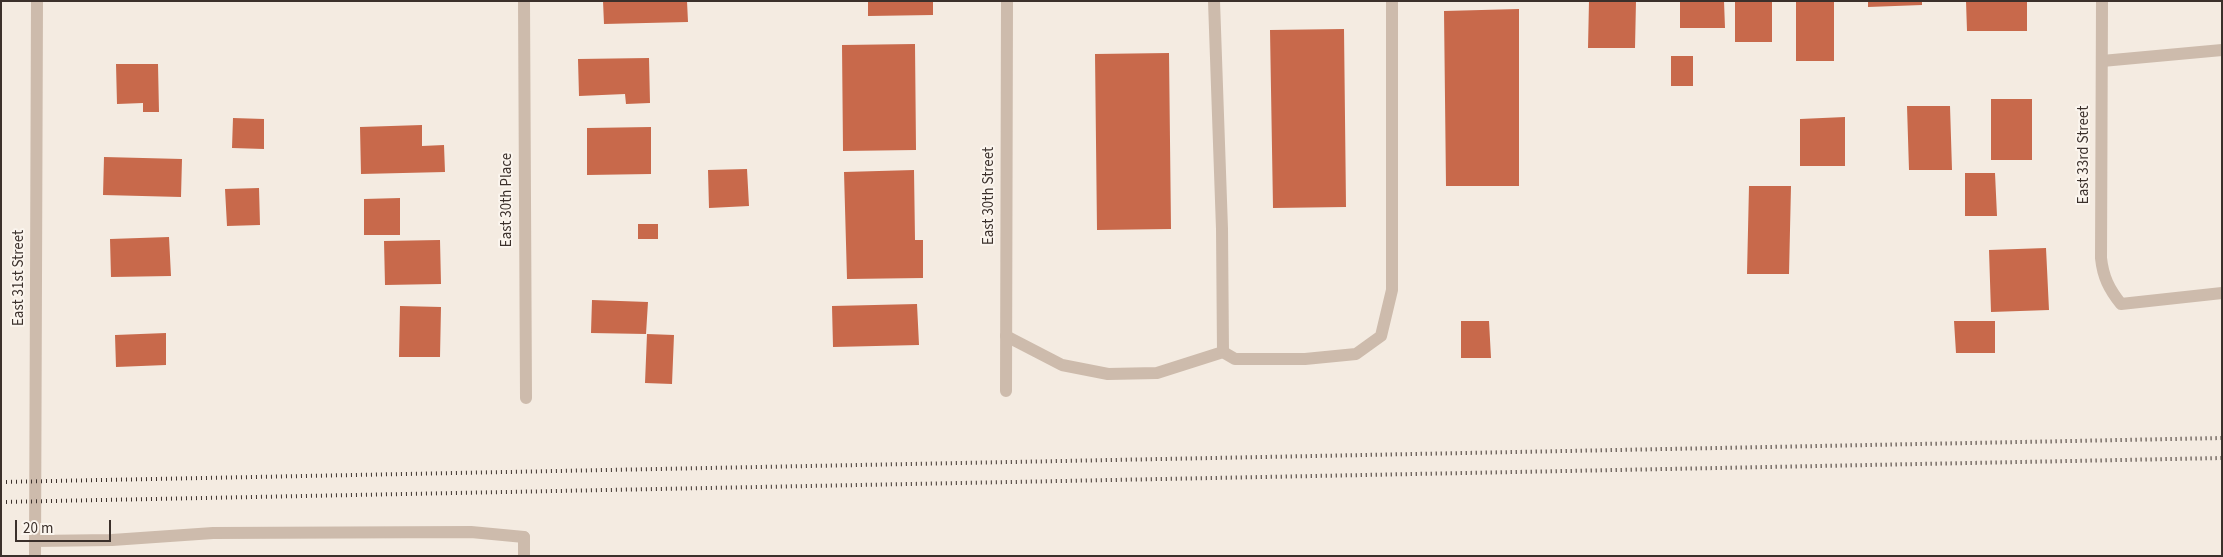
<!DOCTYPE html>
<style>
body{margin:0}
#map{position:relative;width:2223px;height:557px;overflow:hidden;background:#f4ebe1;font-family:"Source Sans 3",sans-serif}
canvas{display:block}
.frame{position:absolute;inset:0;border:2px solid #3b302b;pointer-events:none}
.scale{position:absolute;left:15px;top:520px;width:96px;height:22px;box-sizing:border-box;border:2px solid #3b302b;border-top:0;padding-left:6px;font-size:15px;line-height:18px;white-space:nowrap;color:#3b302b;-webkit-text-stroke:4px #fbf5ee;paint-order:stroke}
</style>
<div id="map">
<canvas width="2223" height="557"></canvas>
<div class="frame"></div>
<div class="scale">20 m</div>
</div>
<script>
const context = document.querySelector('canvas').getContext('2d');
context.lineJoin = 'round';
function fill(path, color) { context.fillStyle = color; context.fill(path, 'evenodd'); }
function trace(path, color, width, dash) { context.strokeStyle = color; context.lineWidth = width; context.lineCap = dash ? 'butt' : 'round'; context.setLineDash(dash || []); context.stroke(path); }
function write(font, color, halo, rows, align = 'center') {
  context.font = font + ' "Source Sans 3",sans-serif'; context.lineWidth = 4; context.setLineDash([]); context.textBaseline = 'middle'; context.strokeStyle = halo; context.fillStyle = color; for (const [text, x, y, turn = 0] of rows) {
    context.save(); context.translate(x, y); context.rotate((+turn || 0) * Math.PI / 180); context.textAlign = isNaN(turn) ? turn : align; if (halo) context.strokeText(text, 0, 0); context.fillText(text, 0, 0); context.restore();
  }
}
const building = new Path2D(`
 M603 1H687L688 22 604 24Z
 M868 1H933V15L868 16Z
 M1589 1H1636L1635 48H1588Z
 M1680 1H1724L1725 28H1680Z
 M1735 1H1772V42H1735Z
 M1796 1H1834V61H1796Z
 M1868 1H1922V5L1868 7Z
 M1966 1H2027V31H1967Z
 M1519 9V186H1446L1444 11Z
 M1344 29 1346 207 1273 208 1270 30Z
 M915 44 916 150 843 151 842 45Z
 M1169 53 1171 229 1097 230 1095 54Z
 M1671 56H1693V86H1671Z
 M649 58 650 103 626 104 625 94 579 96 578 59Z
 M116 64H158L159 112H143V103L117 104Z
 M1991 99H2032V160H1991Z
 M1907 106H1950L1952 170H1909Z
 M1845 117V166H1800V119Z
 M233 118 264 119V149L232 148Z
 M422 125V146L444 145 445 172 361 174 360 127Z
 M651 127V174L587 175V128Z
 M104 157 182 159 181 197 103 195Z
 M747 169 749 206 709 208 708 170Z
 M914 170 915 240H923V278L847 279 844 172Z
 M1965 173H1995L1997 216H1965Z
 M1749 186H1791L1789 274H1747Z
 M259 188 260 225 227 226 225 189Z
 M400 198V235H364V199Z
 M638 224H658V239H638Z
 M169 237 171 276 111 277 110 239Z
 M440 240 441 284 385 285 384 241Z
 M2046 248 2049 310 1991 312 1989 250Z
 M592 300 648 302 646 334 591 333Z
 M917 304 919 345 833 347 832 306Z
 M400 306 441 307 440 357H399Z
 M1461 321H1489L1491 358H1461Z
 M1954 321H1995V353H1956Z
 M166 333V365L116 367 115 335Z
 M647 334 674 335 672 384 645 383Z`);
const service = new Path2D(`
 M1214 1 1222 229 1223 352 1235 359H1305L1356 354 1381 336 1392 290V1
 M2102 61 2222 50
 M1006 336 1062 365 1108 374 1157 373 1223 352
 M35 541 112 540 213 533 471 532 524 537`);
const minor = new Path2D(`
 M524 1 526 398
 M2102 1 2101 258C2103 277 2109 289 2121 304L2222 293
 M1006 391 1007 1
 M524 537V556
 M35 556 37 1`);
const rail = new Path2D(`
 M1 482 2222 438
 M1 502 2222 458`);
const streetNames = [
 ["East 33rd Street",2085,155,-90],
 ["East 30th Street",990,196,-90],
 ["East 30th Place",508,200,-90],
 ["East 31st Street",20,278,-90]
];
fill(building, '#c8694b');
trace(service, '#cdbbac', 12);
trace(minor, '#cdbbac', 12);
trace(rail, '#3b302b', 4, [1, 4]);
write('15px', '#3b302b', '#fbf5ee', streetNames);
</script>
